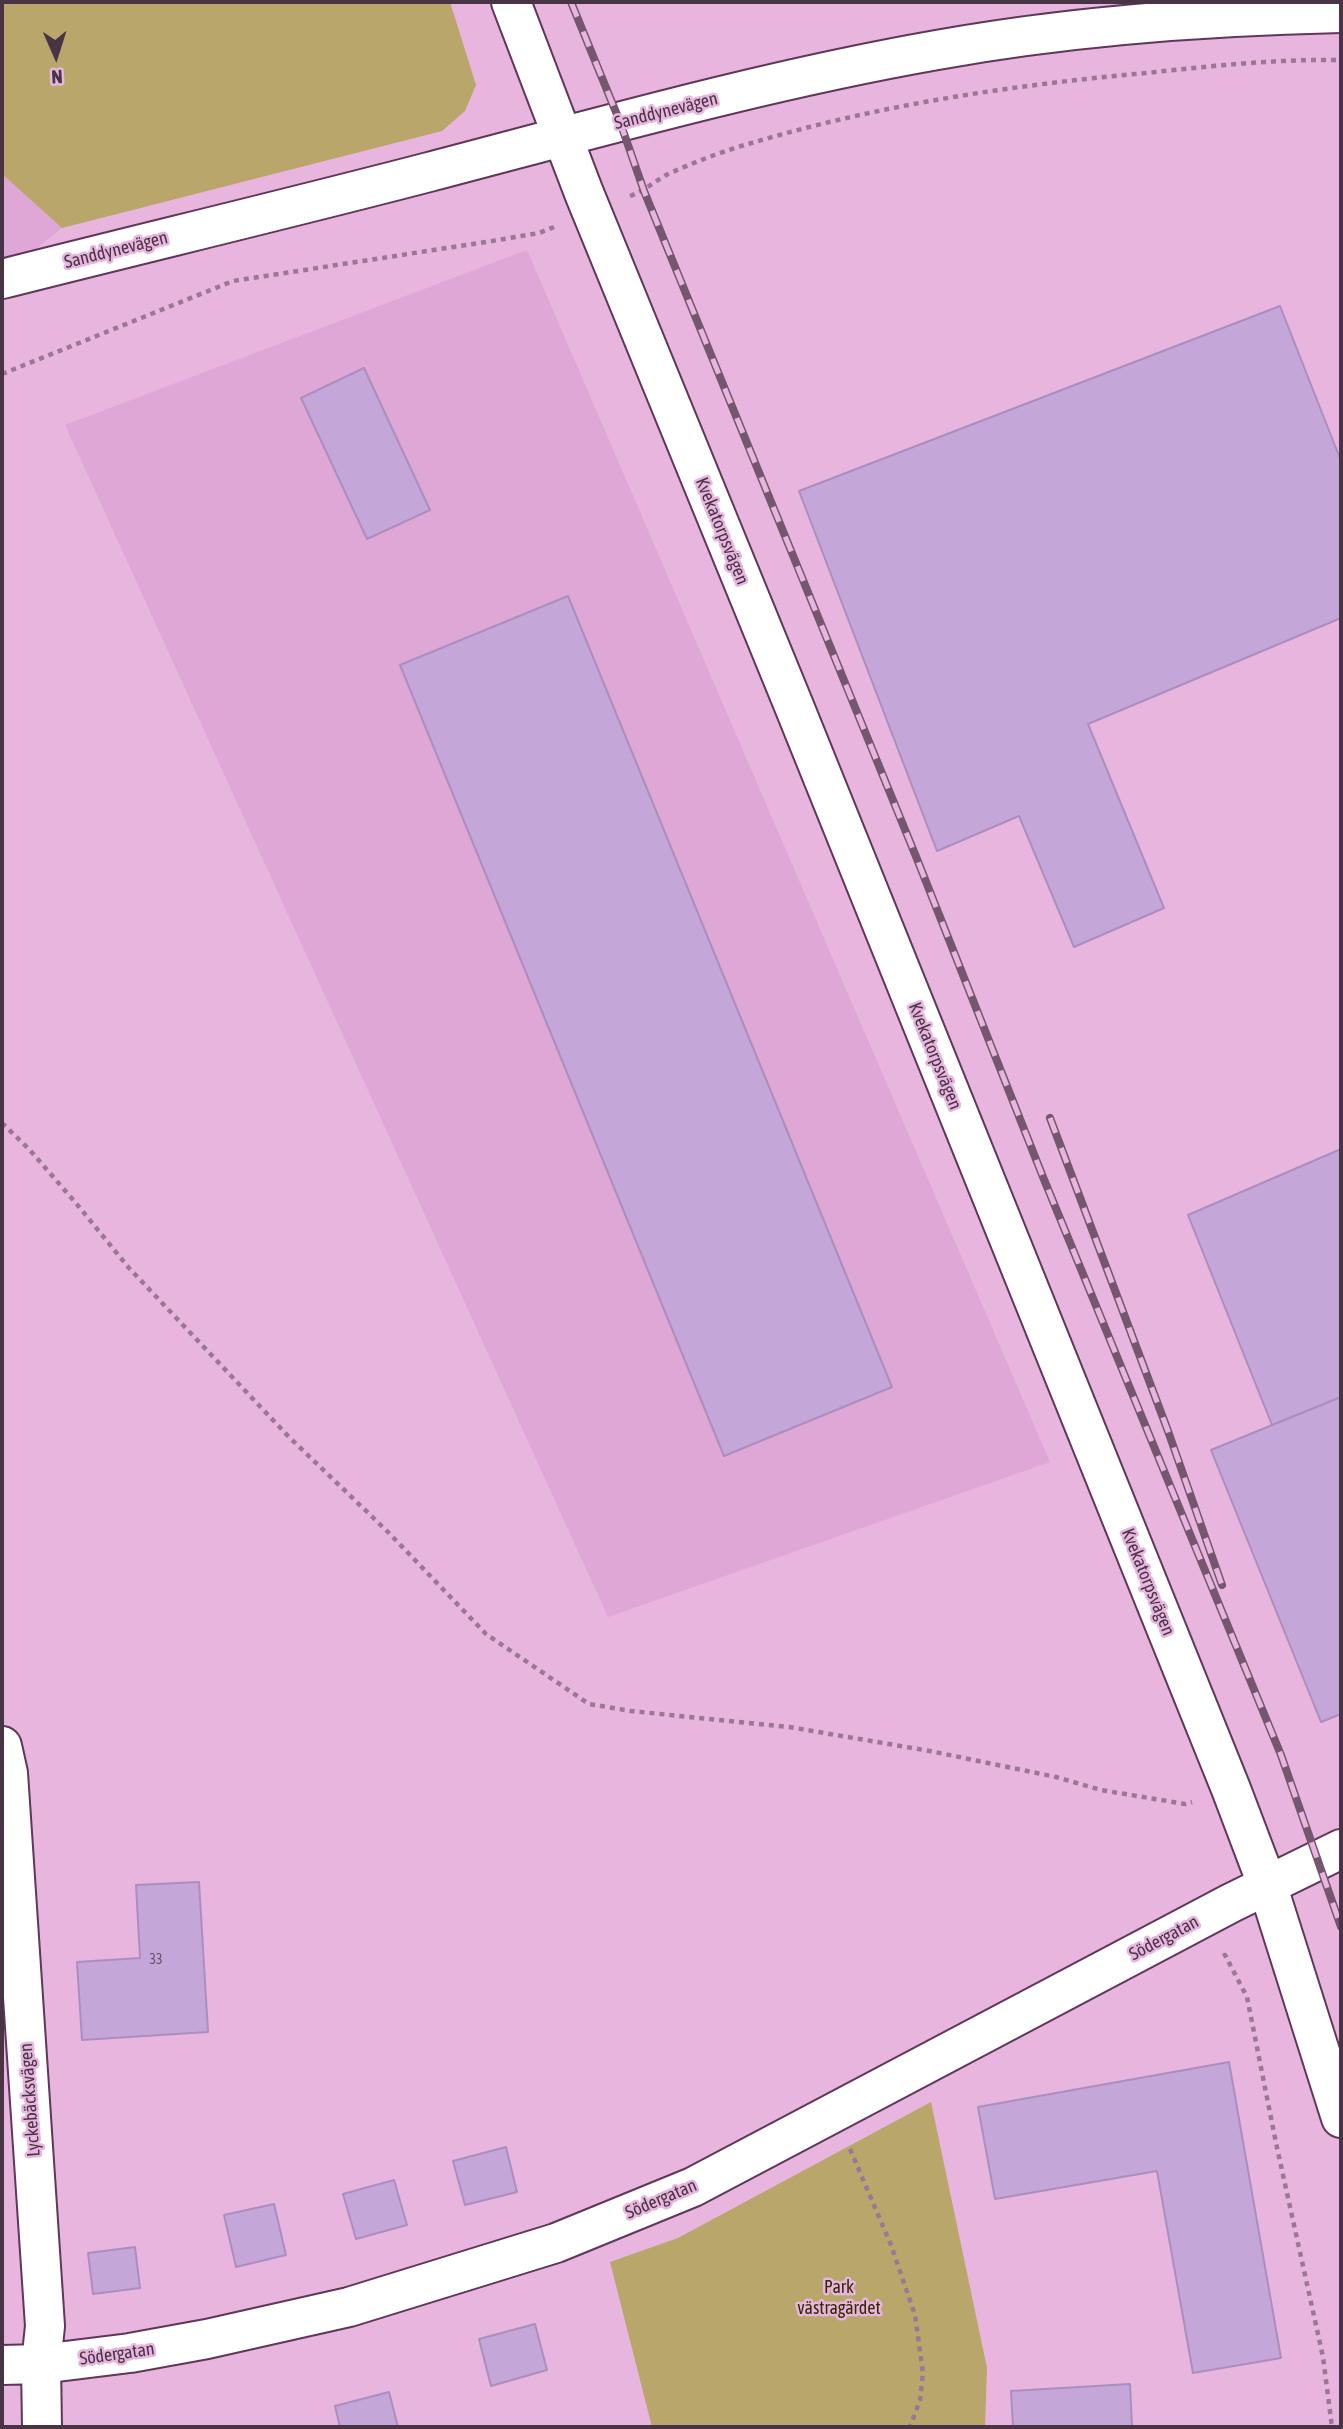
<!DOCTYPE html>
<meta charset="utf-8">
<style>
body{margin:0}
#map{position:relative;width:1343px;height:2429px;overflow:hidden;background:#e7b5de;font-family:"Asap Condensed",sans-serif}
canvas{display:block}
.frame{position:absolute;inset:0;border:4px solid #483444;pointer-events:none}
.north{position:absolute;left:21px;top:21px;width:70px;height:70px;-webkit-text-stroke:5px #e7b5de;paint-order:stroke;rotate:177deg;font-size:19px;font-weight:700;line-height:28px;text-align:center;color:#483444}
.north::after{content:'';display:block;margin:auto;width:24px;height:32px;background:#483444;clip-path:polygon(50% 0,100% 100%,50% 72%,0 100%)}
</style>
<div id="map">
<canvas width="1343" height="2429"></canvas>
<div class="frame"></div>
<div class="north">N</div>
</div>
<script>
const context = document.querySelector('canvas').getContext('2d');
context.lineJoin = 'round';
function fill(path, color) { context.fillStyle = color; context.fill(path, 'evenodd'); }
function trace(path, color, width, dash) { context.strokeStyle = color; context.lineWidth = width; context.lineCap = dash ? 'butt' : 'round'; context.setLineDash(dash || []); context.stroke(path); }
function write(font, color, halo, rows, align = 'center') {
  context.font = font + ' "Asap Condensed",sans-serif'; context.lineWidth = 5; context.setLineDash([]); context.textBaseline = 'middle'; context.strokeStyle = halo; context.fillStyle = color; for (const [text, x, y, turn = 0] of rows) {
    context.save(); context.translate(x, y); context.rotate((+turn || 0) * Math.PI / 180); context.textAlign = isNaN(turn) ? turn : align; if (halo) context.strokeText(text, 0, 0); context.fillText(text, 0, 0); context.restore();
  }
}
const built = new Path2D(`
 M2 174 62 228 2 276Z
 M527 250 1050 1462 608 1617 65 425Z`);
const green = new Path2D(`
 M2 2H450L476 85 465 111 442 131 62 228 2 174Z
 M931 2102 987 2368 985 2427H652L610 2262 678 2238Z`);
const building = new Path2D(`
 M1280 306 1341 461V618L1088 724 1164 908 1074 947 1019 816 937 851 799 491Z
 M364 368 430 510 367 539 301 398Z
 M568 596 892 1387 724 1456 400 665Z
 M1341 1149V1397L1272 1425 1188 1215Z
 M1341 1397V1714L1321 1722 1211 1450Z
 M199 1882 208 2032 82 2040 77 1962 140 1958 136 1885Z
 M1229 2062 1281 2358 1193 2373 1157 2171 995 2199 978 2107Z
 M506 2147 517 2192 465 2205 453 2161Z
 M394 2180 407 2225 356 2239 343 2194Z
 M274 2204 286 2255 236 2267 224 2215Z
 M135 2247 140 2288 93 2294 88 2253Z
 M535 2324 547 2370 491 2386 479 2339Z
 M1130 2384 1132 2427H1013L1011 2391Z
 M389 2392 398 2427H340L335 2406Z`);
const path = new Path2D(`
 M630 196C644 191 654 182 666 175 694 162 726 150 755 142 883 104 1014 85 1146 73 1211 66 1276 59 1341 60
 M2 374 233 281 492 241 539 233 554 227
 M2 1123 29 1149 75 1202 129 1268 289 1437 388 1532 486 1634 589 1704 631 1711 789 1727 930 1751 1056 1777 1101 1790 1185 1804 1192 1802
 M1223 1956 1225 1955 1247 1997 1276 2143 1323 2357 1332 2427
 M850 2149 891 2245 915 2315 923 2373 920 2400 910 2427`);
const minor = new Path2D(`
 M511 2 584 193 794 706 1231 1789 1267 1884 1341 2118
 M2 279C144 243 287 209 429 172 597 128 766 80 937 50 1070 26 1206 16 1341 13
 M2 1746 8 1773 45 2326 41 2364 42 2427
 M2 2365 41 2364 130 2353 207 2339 349 2307 556 2243 693 2187 1231 1903 1341 1849`);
const rail = new Path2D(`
 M571 2 620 122 644 191 917 859 1043 1177 1281 1755 1341 1927
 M1050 1118 1168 1431 1222 1585`);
const numberNames = [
 ["33",156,1960]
];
const streetNames = [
 ["Sanddynevägen",666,111,-14],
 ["Sanddynevägen",116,250,-14],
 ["Kvekatorpsvägen",722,531,68],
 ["Kvekatorpsvägen",935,1056,68],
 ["Kvekatorpsvägen",1148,1582,68],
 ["Södergatan",1164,1938,-28],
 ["Lyckebäcksvägen",30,2100,-94],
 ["Södergatan",661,2199,-23],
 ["Södergatan",117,2354,-8]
];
const parkNames = [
 ["Park",839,2287],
 ["västragärdet",839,2308]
];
fill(built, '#dea7d5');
fill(green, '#b8a66b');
fill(building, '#c5a6d8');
trace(building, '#ac8ebe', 2);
trace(minor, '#603759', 42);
trace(path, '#9b7794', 4.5, [5, 5]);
trace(minor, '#fff', 38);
trace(rail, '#74576e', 8);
trace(rail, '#e7b5de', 5, [16]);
write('14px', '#675069', null, numberNames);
write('18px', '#483444', '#e7b5de', streetNames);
write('18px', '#352900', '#e7b5de', parkNames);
</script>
